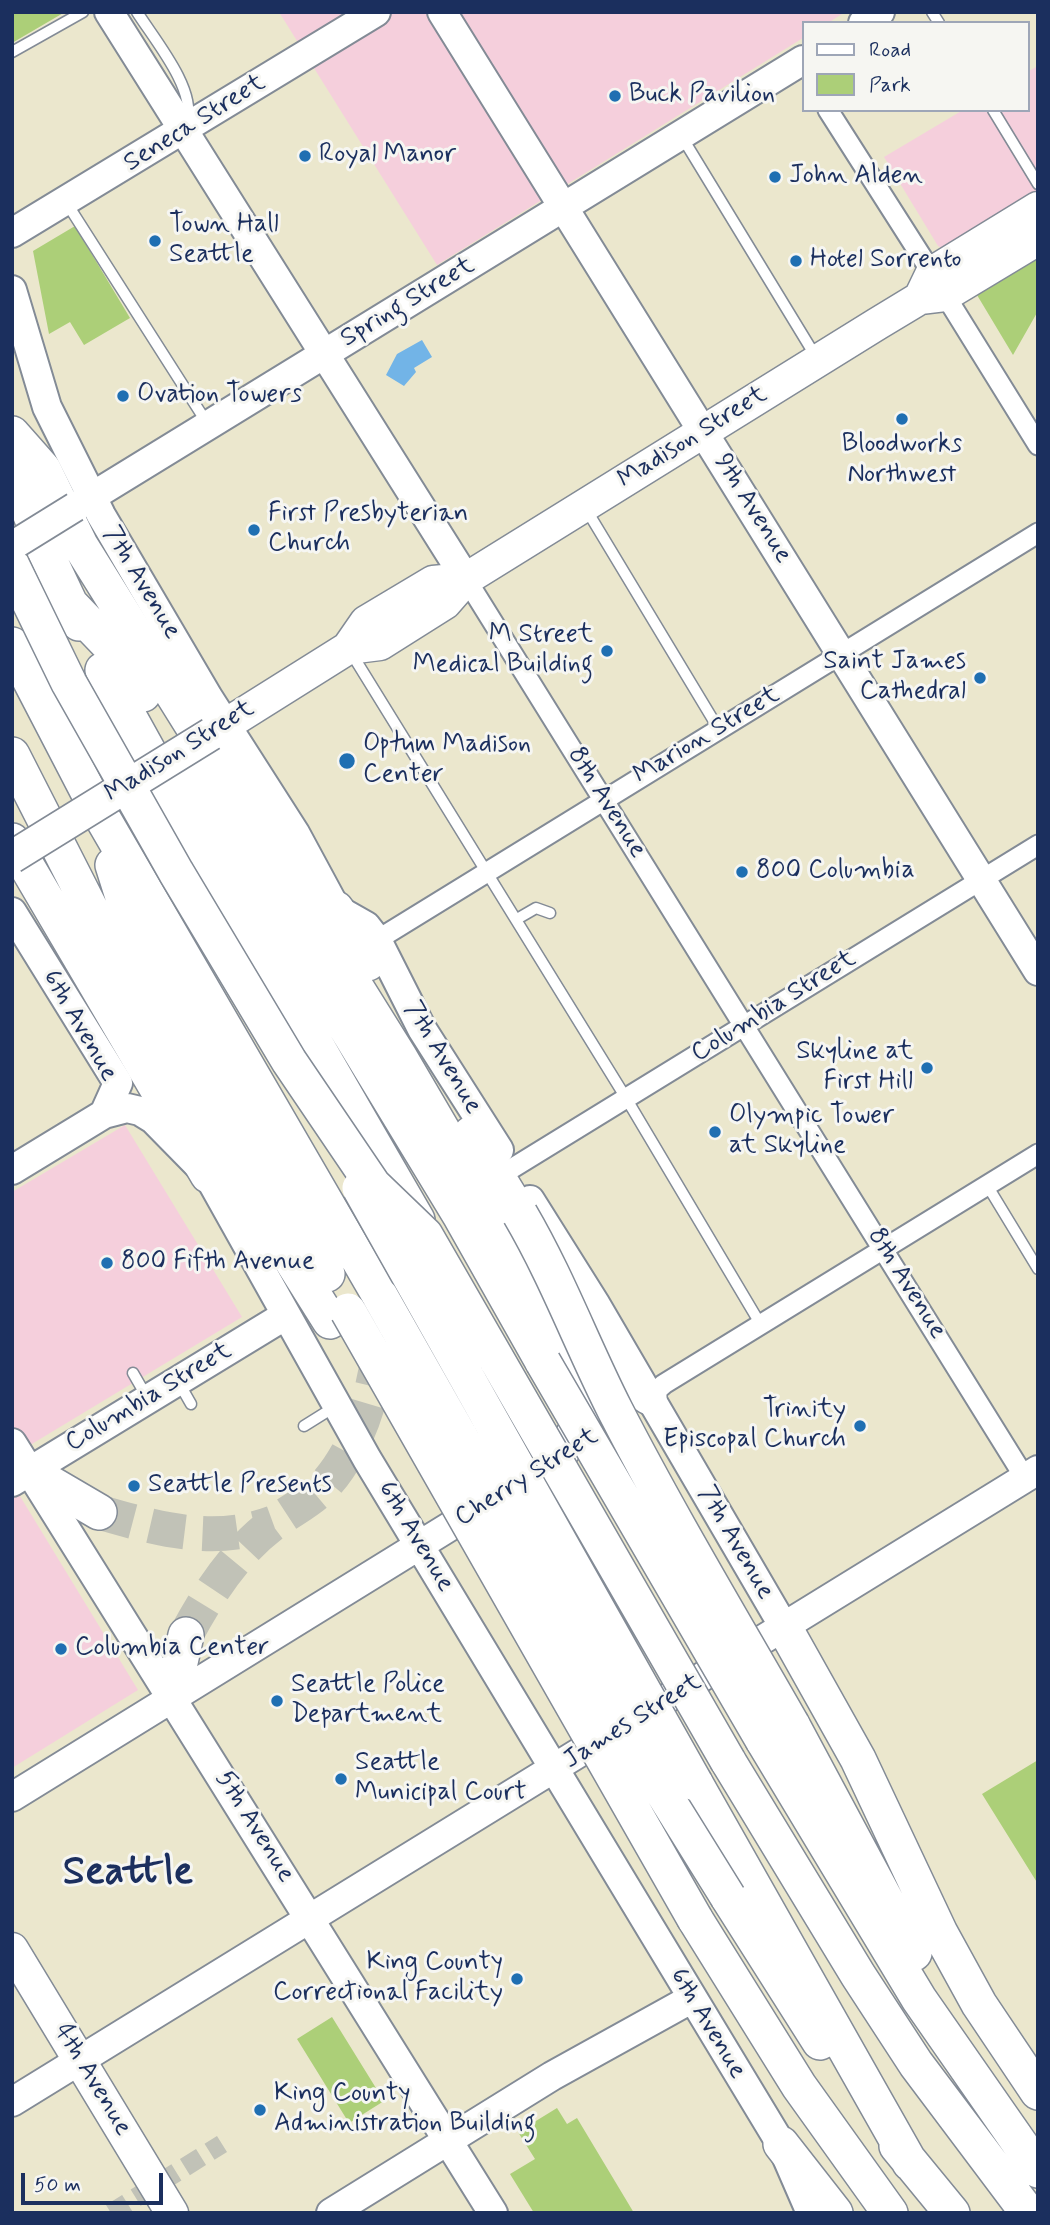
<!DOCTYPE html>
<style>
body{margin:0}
#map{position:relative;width:1050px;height:2225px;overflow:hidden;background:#ebe7cd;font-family:Mynerve,sans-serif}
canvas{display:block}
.frame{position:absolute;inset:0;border:14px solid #1b2f5e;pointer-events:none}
.legend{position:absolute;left:802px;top:21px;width:228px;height:91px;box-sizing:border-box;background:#f6f6f2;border:2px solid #9ea6b7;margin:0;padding:9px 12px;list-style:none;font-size:21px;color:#1b2f5e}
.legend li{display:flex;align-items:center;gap:14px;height:35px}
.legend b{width:35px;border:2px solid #9ea6b7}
.scale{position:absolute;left:21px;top:2173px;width:142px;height:32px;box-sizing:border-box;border:4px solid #1b2f5e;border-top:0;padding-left:9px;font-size:21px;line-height:24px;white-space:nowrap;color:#1b2f5e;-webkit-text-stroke:5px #f6f6f2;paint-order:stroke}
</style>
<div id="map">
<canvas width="1050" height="2225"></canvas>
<div class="frame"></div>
<ul class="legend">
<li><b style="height:9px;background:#fff"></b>Road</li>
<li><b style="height:19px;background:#accf78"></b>Park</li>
</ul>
<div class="scale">50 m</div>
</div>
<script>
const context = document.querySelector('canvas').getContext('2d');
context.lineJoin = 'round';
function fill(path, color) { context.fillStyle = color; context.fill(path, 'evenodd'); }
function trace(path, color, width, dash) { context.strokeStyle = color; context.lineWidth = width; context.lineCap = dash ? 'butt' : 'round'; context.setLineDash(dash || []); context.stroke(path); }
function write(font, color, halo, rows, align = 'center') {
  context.font = font + ' Mynerve,sans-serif'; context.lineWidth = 6; context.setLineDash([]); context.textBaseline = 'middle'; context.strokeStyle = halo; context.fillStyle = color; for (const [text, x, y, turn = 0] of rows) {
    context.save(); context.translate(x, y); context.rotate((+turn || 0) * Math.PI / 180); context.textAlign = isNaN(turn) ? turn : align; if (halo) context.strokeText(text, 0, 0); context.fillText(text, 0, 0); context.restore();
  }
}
const built = new Path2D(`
 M279 12H845L828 23H803V38L437 265Z
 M1038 66V200L949 252 938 246 884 157 963 110H1027V72Z
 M125 1125 242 1317 12 1456V1192Z
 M12 1483 138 1690 12 1768Z`);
const green = new Path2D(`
 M12 12H65L12 43Z
 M75 226 130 318 84 345 70 322 49 334 33 251Z
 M1038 258V311L1013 355 977 295Z
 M1038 1760V1884L982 1794Z
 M332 2017 384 2101 349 2123 297 2039Z
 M557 2108 567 2124 577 2118 634 2213H534L510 2174 535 2159 518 2132Z`);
const water = new Path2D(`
 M422 340 432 357 414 368 416 372 404 386 386 375 397 354Z`);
const streetTunnel = new Path2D(`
 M111 2213 222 2144`);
const highwayTunnel = new Path2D(`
 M99 1512C158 1529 213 1545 273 1523
 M186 1635C208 1594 236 1551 274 1523 291 1510 311 1501 325 1485 383 1421 393 1296 374 1215`);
const lane = new Path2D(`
 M137 12C154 39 196 89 187 120
 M932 12 939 23
 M12 52 83 12
 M993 110 1038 184
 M682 137 816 357
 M66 202 207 423
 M586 509 718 728
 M350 651 626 1098 761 1325
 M517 919 536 908 550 913
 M987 1185 1038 1269
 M133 1373 148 1399
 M179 1383 191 1404
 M304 1426 336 1406`);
const street = new Path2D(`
 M828 110 932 273
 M945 295 1038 445
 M466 579 1025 1478
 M377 940 1038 533
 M511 1169 1038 845
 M649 1397 664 1384 1038 1154`);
const secondary = new Path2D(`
 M109 12 466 579
 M442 12 1038 971
 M863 23 880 12
 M12 233 376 12
 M12 290 47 407 101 515 208 697 295 833 336 909 366 926 377 940 422 1029 499 1150
 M75 507 803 60
 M12 912 118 1083 104 1114
 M12 1170 104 1114 127 1108 140 1111 153 1119 208 1175 367 1459 781 2144 811 2213
 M530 1200 596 1305 784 1627
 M12 1443 493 2213
 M12 1482 286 1315
 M12 1797 483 1506
 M12 2102 1038 1470
 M331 2213 552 2076 691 1999`);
const primary = new Path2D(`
 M920 298 932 273 1038 208
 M348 648 380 644 445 603 466 579 877 324 920 298 945 295 1038 239
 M211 734 348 648 366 622 433 582 466 579
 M12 1949 172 2213`);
const highway = new Path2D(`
 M12 434 43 469 80 545 400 1058 538 1294 573 1338 607 1369 649 1397
 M12 468 46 553 79 623
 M68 602 120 656 143 694
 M12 645 95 805 380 1296
 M103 670 186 820 417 1220
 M12 755 149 1024 218 1143 330 1321
 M196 780 460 1215 543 1362
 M12 841 208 1175
 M113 865 129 916 201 1052 327 1274
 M336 909 368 963
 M471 1134 520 1214
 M553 1461C602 1408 586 1393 557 1334
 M29 1471 99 1512
 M784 1627 858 1759 940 1933 979 2004 1038 2092
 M172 1699 186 1635
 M792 1725 914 1953
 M763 1740 919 1999 1038 2170
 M728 1761 858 1975 916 2064 1028 2213
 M695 1783 910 2163
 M728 1897 820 2042
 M695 1919 799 2086 890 2213
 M781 2144 835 2213
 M897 2146 952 2213`);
const secondaryBridge = new Path2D(`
 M12 546 75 507`);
const primaryBridge = new Path2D(`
 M12 857 211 734`);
const highwayBridge = new Path2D(`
 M12 566 69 683 176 872 289 1061 373 1185 425 1235 728 1761
 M360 1188 695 1783
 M520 1214C557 1277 582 1345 615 1410 670 1517 732 1620 792 1725
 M380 1296 646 1765 728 1897
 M348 1311 695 1919
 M543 1362 763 1740`);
const markers = [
 [615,96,7,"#1f6fb2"],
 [305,156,7,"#1f6fb2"],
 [775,177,7,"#1f6fb2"],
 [155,241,7,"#1f6fb2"],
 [796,261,7,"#1f6fb2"],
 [123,396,7,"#1f6fb2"],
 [902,419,7,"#1f6fb2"],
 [254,530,7,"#1f6fb2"],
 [607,651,7,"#1f6fb2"],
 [980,678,7,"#1f6fb2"],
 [347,761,9,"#1f6fb2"],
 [742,872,7,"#1f6fb2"],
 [927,1068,7,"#1f6fb2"],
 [715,1132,7,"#1f6fb2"],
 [107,1263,7,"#1f6fb2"],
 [860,1426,7,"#1f6fb2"],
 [134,1486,7,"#1f6fb2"],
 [61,1649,7,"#1f6fb2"],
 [277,1701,7,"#1f6fb2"],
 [341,1779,7,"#1f6fb2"],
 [517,1979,7,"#1f6fb2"],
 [260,2110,7,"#1f6fb2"]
];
const poiNames = [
 ["Buck Pavilion",629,96],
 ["Royal Manor",319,156],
 ["John Alden",789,177],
 ["Town Hall",169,226],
 ["Seattle",169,256],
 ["Hotel Sorrento",810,261],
 ["Ovation Towers",137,396],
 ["Bloodworks",902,446,"center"],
 ["Northwest",902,476,"center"],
 ["First Presbyterian",268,515],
 ["Church",268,545],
 ["M Street",593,636,"right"],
 ["Medical Building",593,666,"right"],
 ["Saint James",966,663,"right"],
 ["Cathedral",966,693,"right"],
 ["Optum Madison",363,746],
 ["Center",363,776],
 ["800 Columbia",756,872],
 ["Skyline at",913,1053,"right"],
 ["First Hill",913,1083,"right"],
 ["Olympic Tower",729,1117],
 ["at Skyline",729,1147],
 ["800 Fifth Avenue",121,1263],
 ["Trinity",846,1411,"right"],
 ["Episcopal Church",846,1441,"right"],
 ["Seattle Presents",148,1486],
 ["Columbia Center",75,1649],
 ["Seattle Police",291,1686],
 ["Department",291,1716],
 ["Seattle",355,1764],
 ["Municipal Court",355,1794],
 ["King County",503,1964,"right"],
 ["Correctional Facility",503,1994,"right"],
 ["King County",274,2095],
 ["Administration Building",274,2125]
];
const streetNames = [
 ["Seneca Street",195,124,-32],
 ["Spring Street",408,303,-31],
 ["Madison Street",693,438,-32],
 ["9th Avenue",752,509,58],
 ["7th Avenue",141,583,59],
 ["Marion Street",707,736,-31],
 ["Madison Street",180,752,-32],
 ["8th Avenue",606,803,58],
 ["Columbia Street",774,1007,-32],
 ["6th Avenue",79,1026,60],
 ["7th Avenue",442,1058,59],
 ["8th Avenue",906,1284,58],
 ["Columbia Street",149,1398,-31],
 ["Cherry Street",527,1478,-32],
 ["6th Avenue",415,1537,59],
 ["7th Avenue",735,1543,60],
 ["James Street",633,1722,-32],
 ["5th Avenue",254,1827,58],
 ["6th Avenue",707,2024,59],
 ["4th Avenue",92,2080,59]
];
const townNames = [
 ["Seattle",128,1875]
];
fill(built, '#f5cfdc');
fill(green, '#accf78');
fill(water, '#72b4e7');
trace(streetTunnel, '#c1c2b7', 19, [19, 10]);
trace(highwayTunnel, '#c1c2b7', 35, [35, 18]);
trace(lane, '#838b96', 13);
trace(street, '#838b96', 23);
trace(secondary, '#838b96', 32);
trace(primary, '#838b96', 35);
trace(highway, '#838b96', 38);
trace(lane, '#fff', 10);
trace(street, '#fff', 19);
trace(secondary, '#fff', 28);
trace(primary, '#fff', 32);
trace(highway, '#fff', 35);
trace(secondaryBridge, '#838b96', 32, []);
trace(primaryBridge, '#838b96', 35, []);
trace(highwayBridge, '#838b96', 38, []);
trace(secondaryBridge, '#fff', 28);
trace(primaryBridge, '#fff', 32);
trace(highwayBridge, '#fff', 35);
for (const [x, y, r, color] of markers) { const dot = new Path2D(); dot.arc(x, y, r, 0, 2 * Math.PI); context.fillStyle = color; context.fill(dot); trace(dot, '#f6f6f2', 2.5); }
write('26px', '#1b2f5e', '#f6f6f2', poiNames, 'left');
write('26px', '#1b2f5e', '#f6f6f2', streetNames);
write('bold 40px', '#1b2f5e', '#f6f6f2', townNames);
</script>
